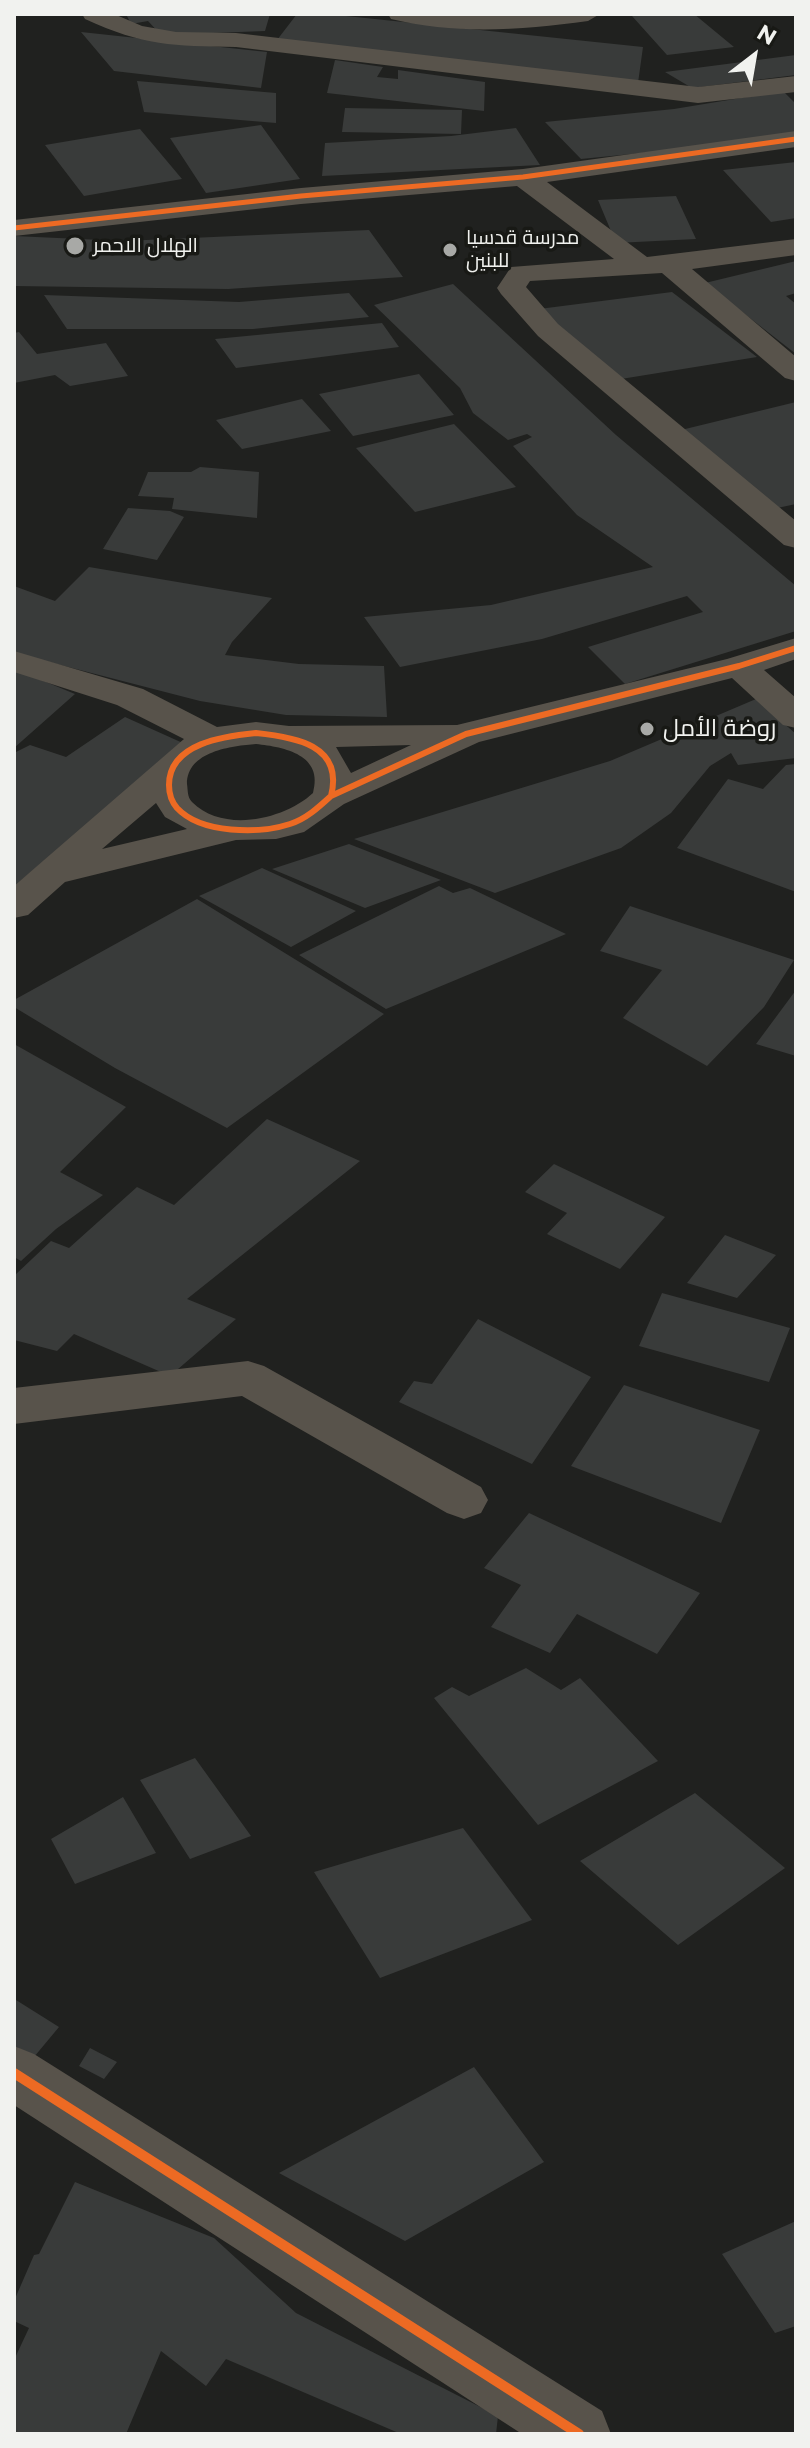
<!DOCTYPE html>
<meta charset="utf-8">
<style>
body{margin:0}
#map{position:relative;width:810px;height:2448px;overflow:hidden;background:#20211f;font-family:Montserrat,sans-serif}
canvas{display:block}
.frame{position:absolute;inset:0;border:16px solid #f1f2ef;pointer-events:none}
.north{position:absolute;left:714px;top:16px;width:80px;height:80px;-webkit-text-stroke:6px #181915;paint-order:stroke;rotate:31deg;font-size:22px;font-weight:700;line-height:32px;text-align:center;color:#f1f2ef}
.north::after{content:'';display:block;margin:auto;width:28px;height:36px;background:#f1f2ef;clip-path:polygon(50% 0,100% 100%,50% 72%,0 100%)}
</style>
<div id="map">
<canvas width="810" height="2448"></canvas>
<div class="frame"></div>
<div class="north">N</div>
</div>
<script>
const context = document.querySelector('canvas').getContext('2d');
context.lineJoin = 'round';
function fill(path, color) { context.fillStyle = color; context.fill(path, 'evenodd'); }
function trace(path, color, width, dash) { context.strokeStyle = color; context.lineWidth = width; context.lineCap = dash ? 'butt' : 'round'; context.setLineDash(dash || []); context.stroke(path); }
function write(font, color, halo, rows, align = 'center') {
  context.font = font + ' Montserrat,Cairo,sans-serif'; context.lineWidth = 7; context.setLineDash([]); context.textBaseline = 'middle'; context.strokeStyle = halo; context.fillStyle = color; for (const [text, x, y, turn = 0] of rows) {
    context.save(); context.translate(x, y); context.rotate((+turn || 0) * Math.PI / 180); context.textAlign = isNaN(turn) ? turn : align; if (halo) context.strokeText(text, 0, 0); context.fillText(text, 0, 0); context.restore();
  }
}
const building = new Path2D(`
 M126 14H270L265 31 161 35 148 21 131 24Z
 M297 14H327L643 47 638 83 277 40Z
 M694 14 734 47 667 55 632 16Z
 M81 32 267 52 261 88 114 71Z
 M796 55V75L692 88 665 72Z
 M335 60 383 67 377 77 398 79V70L485 82 484 111 327 93Z
 M137 81 276 93V123L144 112Z
 M783 91 796 104V134L723 145 581 159 545 122 674 109Z
 M345 108 462 110 461 134 342 132Z
 M261 125 300 179 206 193 170 138Z
 M516 128 540 165 322 176 325 143 451 136Z
 M140 129 182 179 84 196 45 145Z
 M796 162V218L771 222 723 170Z
 M676 196 696 239 616 243 598 200Z
 M369 230 403 277 228 289 14 286V236L124 241Z
 M796 261V293L786 296 796 304V354L705 283Z
 M453 284 616 435 796 586V631L625 684 588 647 703 612 687 596 542 639 400 667 364 617 491 605 653 567 577 515 513 446 532 437 527 434 508 440 473 413 460 388 374 305Z
 M672 292 757 357 621 379 539 309Z
 M349 293 369 317 253 329H67L44 295 239 302Z
 M382 323 399 347 236 368 215 339Z
 M19 332 37 354 106 343 128 376 70 386 55 375 14 383V333Z
 M419 374 454 415 353 436 319 394Z
 M302 399 331 431 242 449 216 420Z
 M796 402V504L768 510 677 431Z
 M454 424 516 487 415 512 356 448Z
 M200 467 259 472 257 518 172 509 174 498 138 496 148 472H191Z
 M128 508 170 511 184 517 157 560 103 549Z
 M89 567 272 598 232 642 225 655 299 664 384 666 387 717 286 715 200 701 14 653V586L55 601Z
 M17 670 75 694 14 748V672Z
 M756 699 796 734V758L738 765 731 753 710 766 671 813 621 848 495 893 354 839 610 761Z
 M125 717 185 744 14 886V753L30 745 66 757Z
 M796 764V892L677 848 728 779 763 789 786 765Z
 M349 844 441 880 365 908 272 869Z
 M262 868 356 911 291 947 199 896Z
 M439 886 453 893 470 888 566 934 386 1009 299 955Z
 M197 899 384 1014 227 1128 115 1068 14 1007V1000Z
 M630 906 794 960 764 1007 707 1066 623 1018 662 970 600 951Z
 M796 990V1056L756 1044Z
 M14 1044 126 1107 60 1172 103 1195 56 1229 21 1261 14 1257Z
 M267 1119 360 1161 187 1299 236 1319 170 1376 74 1334 57 1351 14 1340V1276L51 1241 69 1248 137 1187 174 1205Z
 M554 1164 665 1217 620 1269 547 1234 567 1213 525 1192Z
 M725 1235 776 1255 737 1298 687 1283Z
 M662 1293 790 1328 769 1382 639 1346Z
 M478 1319 591 1377 532 1464 399 1402 414 1381 432 1384Z
 M624 1385 760 1430 721 1523 571 1466Z
 M529 1513 700 1593 657 1654 577 1614 550 1653 491 1627 521 1585 484 1568Z
 M526 1668 561 1690 580 1678 658 1761 538 1825 434 1698 452 1687 469 1696Z
 M195 1758 251 1836 190 1859 140 1780Z
 M695 1793 785 1868 678 1945 580 1861Z
 M123 1797 156 1853 75 1884 51 1839Z
 M463 1828 532 1920 380 1978 314 1872Z
 M16 2000 59 2027 34 2057 14 2046Z
 M90 2048 117 2062 104 2079 79 2066Z
 M474 2067 544 2162 405 2241 279 2173Z
 M75 2182 214 2238 296 2313 498 2416 496 2434H401L226 2359 206 2386 161 2351 126 2434H14V2360L29 2328 14 2321V2301L34 2255 39 2254Z
 M796 2221V2326L775 2333 722 2254Z`);
const street = new Path2D(`
 M82 14H114L142 26 176 32 236 33 698 87 796 76V92L698 103 236 47C173 46 144 46 85 19Z
 M388 14H600L588 21C523 30 456 35 391 19Z
 M796 131V147L547 182 647 257 796 239V255L692 269 796 357V381L785 378 662 273 530 281 526 287 558 324 796 521V548L784 545 538 336 501 294 497 288 511 267 614 259 517 186 301 204 14 236V220L301 188 523 169Z
 M796 638V659L764 670 796 698V728L783 725 732 678 479 742 344 804 304 832 276 839 236 840 65 882 28 915 14 918V886L184 739 117 705 14 672V651L143 689 217 727 256 722 289 726 457 725 727 659ZM256 744C285 747 324 755 313 793 285 819 224 834 192 802 187 797 188 790 187 784 187 751 232 746 256 744ZM411 745 351 773 336 747ZM156 803 165 817 187 829 102 849Z
 M248 1361 264 1366 481 1487 488 1500 481 1513 464 1519 447 1513 242 1396 14 1424V1388Z
 M14 2046 34 2054 602 2411 611 2434H522L14 2105Z`);
const cyclewayFar2 = new Path2D(`
 M14 228 301 196 523 177 796 139`);
const cyclewayFar1 = new Path2D(`
 M256 733C295 737 344 745 331 796 319 807 306 819 290 824 259 834 201 834 177 808 171 801 169 794 169 785 169 743 225 736 256 733Z
 M331 796 466 734 739 666 796 648`);
const cycleway = new Path2D(`
 M14 2073 579 2434`);
const markers = [
 [75,246,10,"#a8a9a6"],
 [450,250,8,"#a8a9a6"],
 [647,729,8,"#a8a9a6"]
];
const farPoinames = [
 ["مدرسة قدسيا",466,238],
 ["للبنين",466,261],
 ["الهلال الاحمر",93,246]
];
const poiNames = [
 ["روضة الأمل",663,729]
];
fill(building, '#393b3a');
fill(street, '#58534b');
trace(cyclewayFar2, '#ed6a23', 5);
trace(cyclewayFar1, '#ed6a23', 6);
trace(cycleway, '#ed6a23', 10);
for (const [x, y, r, color] of markers) { const dot = new Path2D(); dot.arc(x, y, r, 0, 2 * Math.PI); context.fillStyle = color; context.fill(dot); trace(dot, '#181915', 3); }
write('20px', '#f1f2ef', '#181915', farPoinames, 'left');
write('24px', '#f1f2ef', '#181915', poiNames, 'left');
</script>
